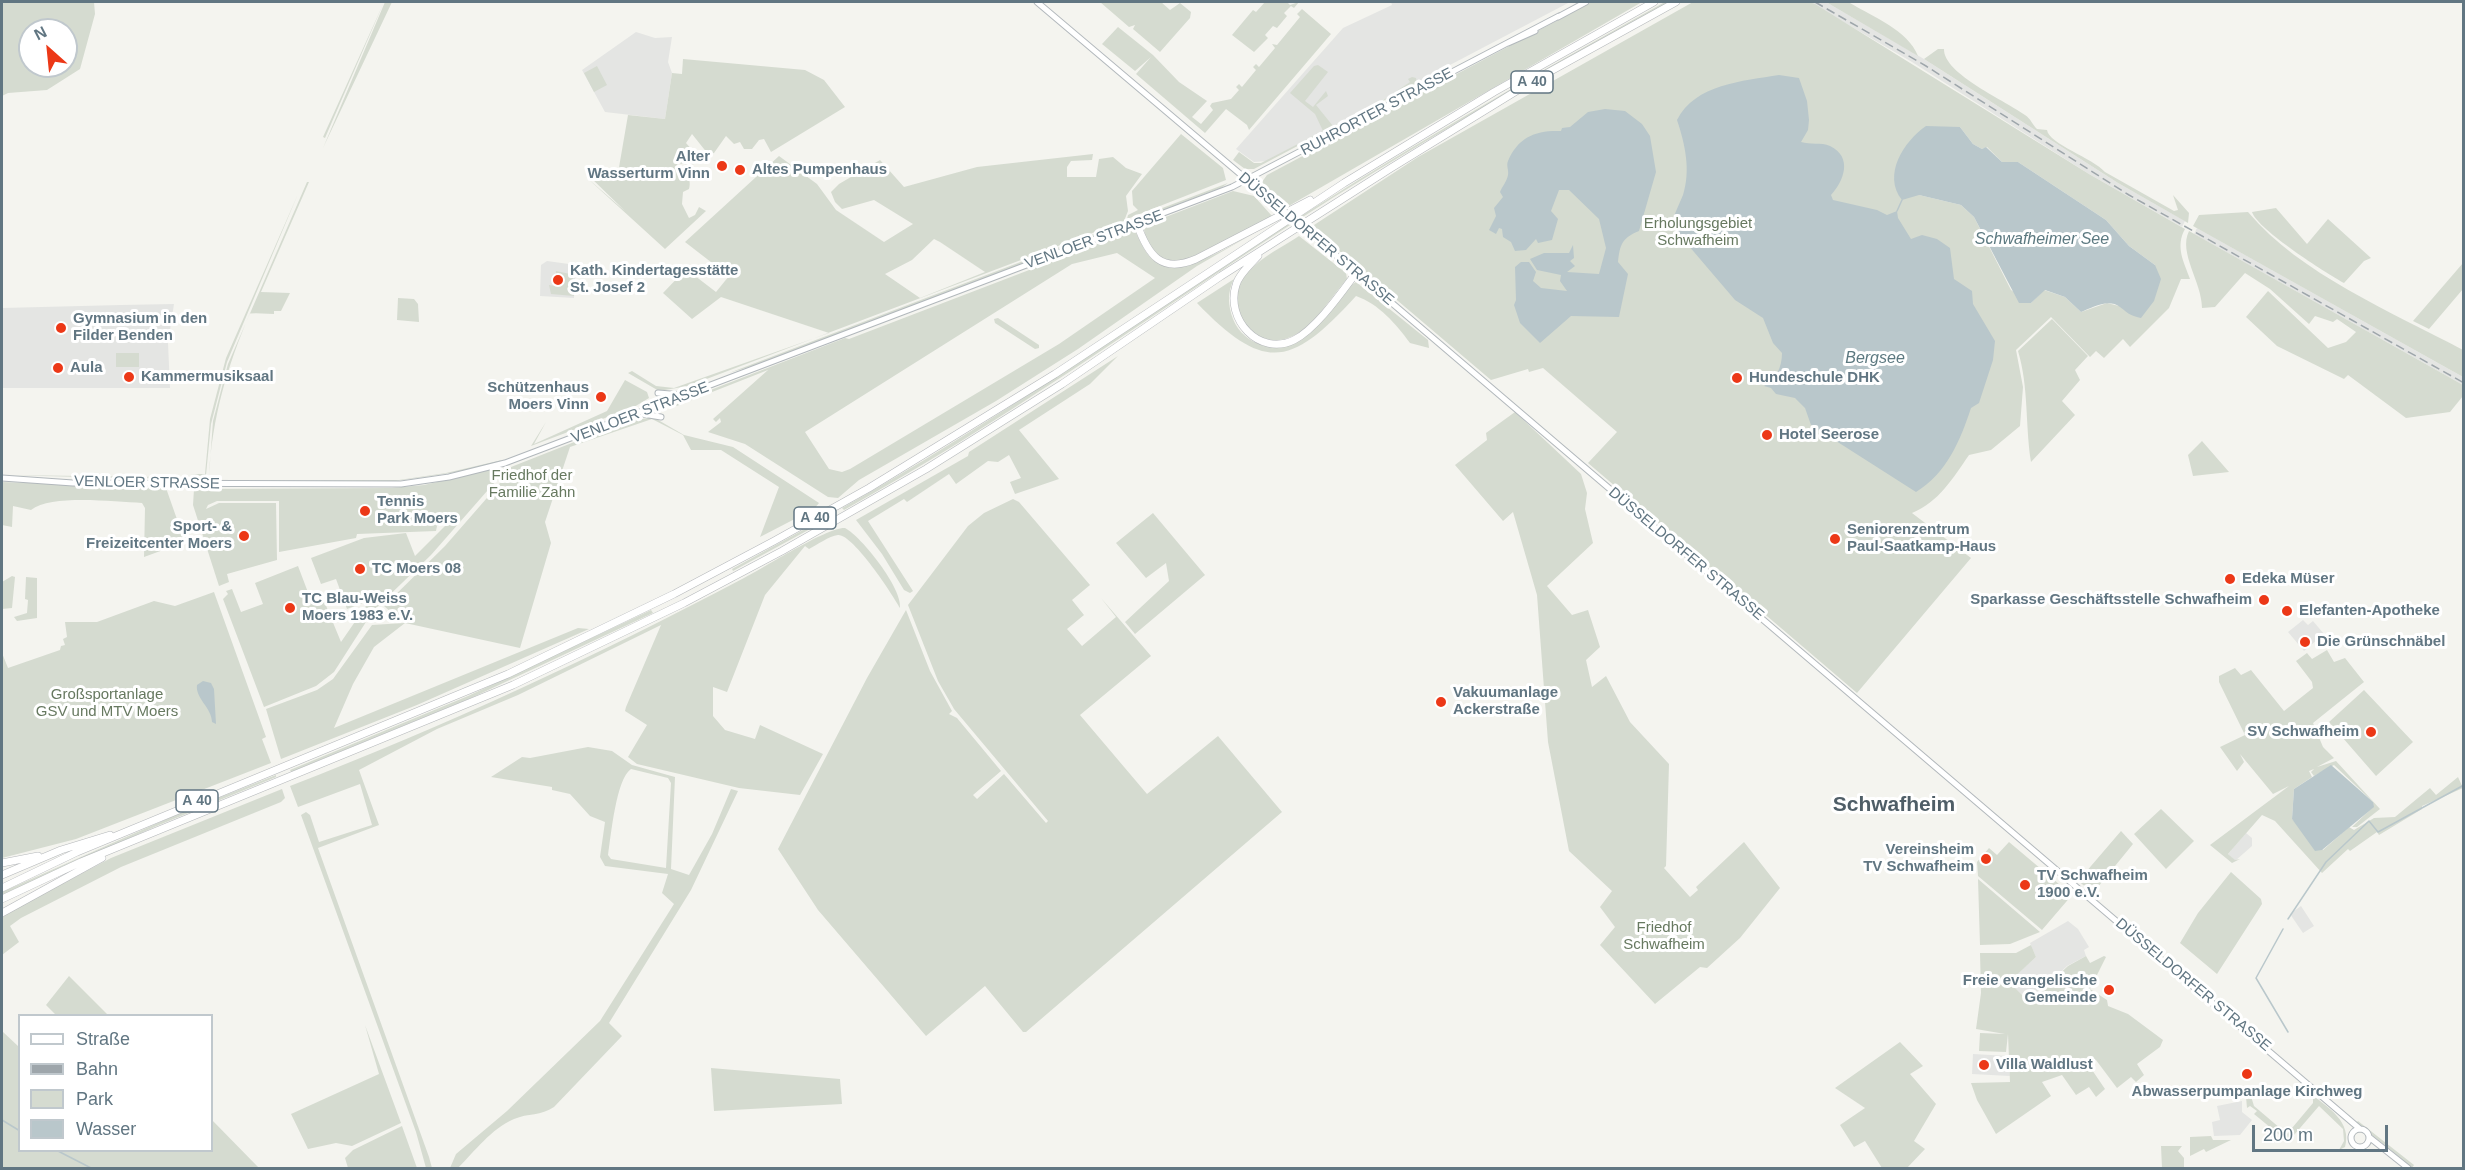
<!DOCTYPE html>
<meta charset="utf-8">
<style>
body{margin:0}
#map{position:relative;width:2465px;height:1170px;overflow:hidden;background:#f4f4ef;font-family:Helvetica,sans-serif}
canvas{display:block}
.frame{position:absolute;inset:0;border:3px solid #617682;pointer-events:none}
.legend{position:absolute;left:18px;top:1014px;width:195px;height:138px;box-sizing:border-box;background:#fff;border:2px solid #c0c8cd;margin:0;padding:8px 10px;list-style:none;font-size:18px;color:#617682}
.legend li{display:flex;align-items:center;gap:12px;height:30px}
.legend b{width:30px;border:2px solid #c0c8cd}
.north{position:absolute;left:18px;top:18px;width:60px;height:60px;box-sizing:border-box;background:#fff;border:2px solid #c0c8cd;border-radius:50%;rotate:333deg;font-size:16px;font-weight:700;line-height:24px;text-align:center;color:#617682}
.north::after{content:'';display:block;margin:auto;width:21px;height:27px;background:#ec3817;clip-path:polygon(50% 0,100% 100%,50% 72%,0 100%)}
.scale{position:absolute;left:2252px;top:1125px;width:136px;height:27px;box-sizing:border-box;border:3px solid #617682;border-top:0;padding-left:8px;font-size:18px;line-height:21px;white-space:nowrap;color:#617682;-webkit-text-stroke:4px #fff;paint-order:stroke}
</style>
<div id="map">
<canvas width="2465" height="1170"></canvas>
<div class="frame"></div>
<ul class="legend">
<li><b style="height:8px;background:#fff"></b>Straße</li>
<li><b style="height:8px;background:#9ea6ab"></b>Bahn</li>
<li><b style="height:16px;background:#d5dbd0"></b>Park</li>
<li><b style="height:16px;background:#b9c7cb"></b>Wasser</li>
</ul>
<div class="north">N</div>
<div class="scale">200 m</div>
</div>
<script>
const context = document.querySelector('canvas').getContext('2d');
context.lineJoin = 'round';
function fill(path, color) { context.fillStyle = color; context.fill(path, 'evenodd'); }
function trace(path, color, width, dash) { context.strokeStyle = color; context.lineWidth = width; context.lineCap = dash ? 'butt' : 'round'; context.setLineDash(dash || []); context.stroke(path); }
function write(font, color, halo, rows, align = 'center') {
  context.font = font + ' Helvetica,sans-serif'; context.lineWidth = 6; context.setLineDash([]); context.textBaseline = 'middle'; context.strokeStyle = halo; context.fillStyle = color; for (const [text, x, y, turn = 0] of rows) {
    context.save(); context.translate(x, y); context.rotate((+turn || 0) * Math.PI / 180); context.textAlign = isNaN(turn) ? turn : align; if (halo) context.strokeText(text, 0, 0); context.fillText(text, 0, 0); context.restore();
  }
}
const built = new Path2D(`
 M1391 2H1570L1267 161 1254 162 1236 149 1343 28 1392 5Z
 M1809 2H1826L1924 59 2118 183 2185 221 2182 227 2089 174 1912 62Z
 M636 32 655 38 672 37 668 62 672 73 665 119 605 112 582 70Z
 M2197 228 2463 377V385L2194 234Z
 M547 261 576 265 574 298 540 296 541 265Z
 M174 304 168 343 170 388H2V308L121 305V311V305Z
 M2303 620 2308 625 2313 621 2324 634 2304 651 2288 632Z
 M2246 833 2252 838V846L2235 861 2228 854Z
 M2301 906 2314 926 2303 933 2290 914Z
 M2068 921 2078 929 2089 947 2084 950 2086 956 2067 966 2029 1002 2008 982 2036 957 2030 943Z
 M1973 1054 2008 1056 2010 1076 1972 1074Z
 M2242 1101V1112L2252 1120 2240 1135 2214 1136 2212 1122 2220 1120 2217 1106Z`);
const green = new Path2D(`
 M2 2H94L95 14 80 69 47 90 8 93 2 96ZM30 30H66V66H30Z
 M384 2 325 138 323 137Z
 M385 2H392L323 148Z
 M1100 2H1161L1170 10 1180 3 1191 12 1190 18 1160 52 1133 29 1135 25 1129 27Z
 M1265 2H1287L1290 5 1299 2 1294 8 1291 6 1284 13 1287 16 1277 28 1273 26 1265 35 1268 38 1254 52 1232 35 1253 10 1256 12Z
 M1592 2H1642L1287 207 1264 189 1262 182 1267 175Z
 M1665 2H1669C1540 74 1411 147 1287 227 1140 323 998 425 844 510L842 508C986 427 1121 333 1260 242 1392 157 1527 78 1665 2Z
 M1693 2H1809L1815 4 2089 174 2185 229C2175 247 2184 262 2190 279H2181L2169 308 2130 347 2123 339 2104 358 2096 351 2090 357 2051 317 2016 350 2023 387 2020 426 1991 450 1969 455C1953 478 1939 502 1912 513L1971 558 1857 693 1588 463 1617 432 1543 368 1529 372 1528 369 1491 380 1311 227 1418 157ZM1960 127 1973 144 1982 149 1987 147 2002 162H2018L2106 220 2129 246 2155 265 2119 306 2107 303 2081 312 2065 297 2044 290 2031 303 2011 290 1974 217 1961 205 1919 195Z
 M1826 2H1851L1850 3C1873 17 1908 30 1918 56Z
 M1302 9 1331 34 1249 130 1247 125 1226 109 1205 133 1136 74 1151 57 1135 71 1102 44 1118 27 1153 55 1179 82 1207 101 1192 117 1201 124 1213 110 1210 106 1212 103 1231 99 1239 90 1236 87 1239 84 1242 87 1256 70 1253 67 1256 64 1259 67 1275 48 1272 44 1277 45 1300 17 1297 14Z
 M1938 49H1944C1943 74 2008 102 2025 115 2031 119 2032 124 2037 129L2047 130C2049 144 2093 158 2105 172L2174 211 2178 210 2173 195 2189 213 2188 223 2118 183 1924 59Z
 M683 59 805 70 824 80 845 107 771 152 764 139 759 140 752 149H744L740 142 734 144 726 136 714 153 708 154 692 134 686 143 701 160 692 165 676 163C681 170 693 176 689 189L683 192 682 204 689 218 695 215 699 207 706 211 665 249 586 177 625 211 588 175 617 179 628 115 665 119 672 73 682 74Z
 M1318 65 1328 72 1305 101 1313 107 1326 91 1328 96 1316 105 1333 126 1379 103 1410 82 1408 79 1412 77 1416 78 1417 83 1254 169H1245L1233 160 1239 152 1254 163H1261L1323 131 1315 114 1290 93 1314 66Z
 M597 66 607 85 594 92 584 73Z
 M1181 134 1223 168 1226 180 1127 219 1128 215 1138 210 1133 205 1132 191Z
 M1093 154 1092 160 1071 161 1067 167V177H1096L1099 159 1113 157 1126 168 1142 174 1126 196 1128 211 1124 221 688 386 659 391 628 373 632 371 656 386 674 388 829 333 721 297 692 319 663 293 686 269 716 292 729 276 685 242 779 156 817 184 836 210 884 242 913 224 874 200 842 209 835 202 831 192 839 184 880 160 904 187 977 167ZM934 239 940 242 985 272 920 298 885 274 912 260Z
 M307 182H309L261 292 290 293 281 311H274V314L250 313C227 367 212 418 209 476L213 421 228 364Z
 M1228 183 1221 188 766 362 729 373Z
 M1233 191 1254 196 1272 216C1251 227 1195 262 1174 261 1158 261 1146 245 1144 230L1150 223Z
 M298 194 227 362 211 424 206 475 205 477 191 474H205L210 419 226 358Z
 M2276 208 2307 244 2328 219 2371 258 2364 261 2344 283C2326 273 2258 230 2252 212Z
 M2248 212C2300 274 2392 312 2463 350V377L2193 226 2199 215Z
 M1263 228 1197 266 1078 349 996 401 859 480 838 498 828 497 745 444 708 432 721 422 720 418 716 422 713 419 768 370 669 409 682 401 845 338 849 339 1131 231H1135C1141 242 1145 255 1156 262 1182 279 1238 241 1263 228ZM1117 253 1155 278 1059 344 850 469 842 472 829 469 805 432 1072 264Z
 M2189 231 2463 385V396L2450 412 2406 418 2348 375 2344 379 2277 346 2246 317 2268 291 2328 348 2346 342 2356 332 2337 319 2333 322 2315 316 2309 324 2270 289 2245 273 2215 307 2202 308C2202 282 2178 253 2189 231Z
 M1299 236 1346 273 1347 279C1331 297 1315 325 1293 336 1256 354 1221 310 1244 277 1257 259 1281 248 1299 236Z
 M2463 263V289L2429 329 2413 321Z
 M556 271 570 274 575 282 574 296 551 294 549 285 555 286Z
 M1234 279C1227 292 1228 306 1233 319 1238 332 1250 342 1263 345 1315 357 1322 302 1356 282L1428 340 1429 348 1410 343C1396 324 1379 304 1356 296 1293 365 1266 375 1197 303Z
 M398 298 414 299 418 304 419 322 397 320Z
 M998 318 1039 345V348L1035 349 995 323 994 319Z
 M2052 319 2088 356 2075 370 2080 380 2062 401 2075 415 2031 462C2025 424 2029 388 2018 351Z
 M116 353H139V367H116Z
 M1118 356 1090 384 1019 430 1059 479 1015 494 1010 482 1021 478 1009 455 998 462 988 461 956 484 949 474 907 502 904 499 868 521 913 591 910 593 904 590 882 554 856 520 968 456 969 452Z
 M625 380 647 392 649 398 634 407 531 446 546 422 534 444 607 411Z
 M1515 412 1581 474 1587 493 1585 509 1593 543 1547 586 1572 615 1588 610 1600 647 1586 660 1592 687 1606 676 1630 722 1669 764 1666 866 1664 868 1690 897 1698 890 1696 887 1744 842 1780 888 1740 938 1707 968 1700 967 1655 1004 1600 945 1615 927 1600 907 1612 891 1569 851 1548 742 1537 595 1513 512 1503 521 1455 465 1487 440 1486 433Z
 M653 417 684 435 733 447 819 503 814 509 760 537 779 487 721 450H691L683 435 652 419 570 447 545 522 551 543 520 648 405 623 374 647 353 684 334 728 578 628 589 629 417 705 281 759 266 709 317 690 333 679 372 625 404 623 384 606 445 546 507 475 511 467 625 422Z
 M2202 441 2229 472 2193 476 2188 455Z
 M502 460 496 463 457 472 396 481 194 480H399L446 473Z
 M502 467V474L431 555 373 611 334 672 316 686 264 707 223 599 228 594 226 591 232 589 241 612 263 604 255 583 298 566 309 595 320 591 341 642 370 600 347 609 336 579 321 584 311 558 364 538 406 533 415 556 447 524 437 526 436 531 357 534 356 538 279 552V501H217L208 505 206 509 219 503H276L277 560 227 574 229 582 219 586 193 505 194 489 391 488 424 485Z
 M2 475 166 477 167 479Z
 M2 482 166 488 185 542 144 557 145 508 142 503C114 502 52 494 31 510L13 506 12 527 2 525Z
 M1013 499 1019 502 1090 585 1072 600 1084 615 1067 629 1082 646 1116 617 1101 598 1151 656 1080 715 1147 794 1218 736 1282 812 1026 1032H1023L985 986 926 1036 818 910 778 849 867 678 906 610 930 671 952 711 949 714 957 718 1001 771 973 795 977 799 1004 774 1046 823 1048 821 954 709 938 681 908 605 968 526 984 513Z
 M1153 513 1205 575 1135 634 1125 622 1169 581 1166 563 1146 578 1116 543Z
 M832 514 834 516 733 571 732 569Z
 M845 528C862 537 903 589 900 608 893 595 853 534 838 535 829 536 817 545 809 549L805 546 765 595 727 692 713 687V716L725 730 755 739 760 725 823 754 800 795 739 788 637 764 628 757 647 725 625 711 626 707 661 625 518 695 437 729 359 770 379 825 318 848 429 1157 432 1168H426L416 1132 301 815 306 812 310 815 319 842 372 825 360 784 298 807 290 786C445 726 597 656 744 578 764 568 827 527 845 528Z
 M12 576 15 577 12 608 2 609V582Z
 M26 577 37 578V618L17 621 14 617 27 613 28 600 25 599Z
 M214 592 266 737 262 739 271 763 76 839 2 858V653L8 668 60 650 61 646 65 645 63 639 67 637 65 622H97L154 601 175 606Z
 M651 610 653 613 469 699 291 772 290 770 468 696Z
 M2327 650 2334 662 2345 658 2364 682 2313 723 2323 747 2334 758 2317 767 2336 761 2380 809 2357 827H2352L2373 807V802L2334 765 2314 776 2311 772 2314 769 2309 771 2312 777 2294 789 2292 819 2323 850 2349 827 2354 830 2374 818 2395 817 2430 788 2436 795 2458 777 2463 788 2422 806V809L2379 835 2377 832 2350 851 2348 849 2322 873 2275 821 2262 815 2228 854 2235 860 2240 859 2232 863 2210 845 2289 786 2273 794 2240 754 2244 762 2237 771 2220 747 2245 735 2219 682V676L2235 668 2241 675 2251 670 2284 711 2313 688 2312 682 2296 661 2307 653 2312 659Z
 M2364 690 2413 742 2376 776 2329 722Z
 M588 747 612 751 632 765 675 777 671 869 689 875 712 834 731 789 738 791 691 890 609 1023 622 1036 554 1107C541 1116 528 1113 514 1119 491 1129 475 1151 458 1168H450L456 1154 507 1111 600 1021 674 904 662 893 668 874 605 866 600 857 605 822 590 816 570 794 552 790V787L491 777 522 757 530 758ZM631 769 668 778 671 783 666 868 611 859 608 855C611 836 616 779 631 769Z
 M276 775V777L159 825 2 895V892L178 814Z
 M282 789 285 798 281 802 121 867 21 918 10 926 19 942 2 955V918L9 912 111 858Z
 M2161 809 2194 841 2166 869 2134 834Z
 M2121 831 2133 844 2093 893 2071 875 2079 880Z
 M2009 842 2072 895 2042 930 1978 876 1977 862 1989 848 1997 855Z
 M2231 872 2261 899 2262 904 2217 974 2180 943 2198 913Z
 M1978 879 2040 932 2010 944 1980 945Z
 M2031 945 2036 957 2009 982 2029 1002 2068 966 2086 956 2090 963 2104 956 2106 957 2090 989 2107 1000 2108 1006 2128 1014 2163 1040 2160 1047 2137 1064 2144 1075 2136 1082 2131 1077 2117 1088 2096 1060 2088 1064 2105 1089 2096 1097 2089 1087 2076 1095 2062 1075 2042 1082 2051 1096 1996 1134 1977 1100 1971 1083 2010 1082 2008 1034 2006 1052 1979 1051 1980 1033 2005 1034 1976 1029 1981 993 1980 953H2016Z
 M69 976 108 1015H56L46 1005Z
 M365 1025 401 1123 352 1146 336 1143 308 1149 291 1114 379 1074Z
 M2 1031 19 1047 20 1150H212V1120L259 1168H2Z
 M1900 1042 1923 1066 1910 1074 1936 1104 1914 1141 1925 1149 1907 1168H1882L1865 1141 1854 1147 1840 1125 1865 1108 1835 1088Z
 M711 1068 840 1079 842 1104 714 1111Z
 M2250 1093 2254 1106 2287 1134 2313 1103V1098L2309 1095 2306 1096 2311 1094C2329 1108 2352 1122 2345 1147L2339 1150 2344 1141 2343 1129 2319 1106 2288 1142 2254 1114 2257 1111 2250 1106 2247 1108 2246 1097Z
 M2358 1121 2414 1165 2412 1168C2394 1152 2375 1137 2356 1123Z
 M402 1126 417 1168H348L345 1158 353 1150Z
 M2211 1136 2213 1140H2231L2206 1152 2204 1149 2190 1156V1137Z
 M2161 1146H2182L2178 1151 2184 1158V1168H2162Z`);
const water = new Path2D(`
 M1779 75 1799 78 1807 101 1809 120 1808 130 1801 142C1810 145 1821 142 1830 146 1853 157 1844 181 1831 195L1833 200 1877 210 1887 215 1897 211 1898 218 1911 239 1922 235 1937 239 1950 248 1954 279 1972 291 1973 304 1995 341 1993 360 1979 403 1971 408C1960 441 1947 473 1916 492L1811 425 1805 408 1795 398 1776 394 1771 388 1764 386C1776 380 1782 367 1782 353L1773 343 1763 318 1735 300 1671 225C1674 214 1679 205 1683 195 1691 170 1685 144 1677 120 1695 84 1743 81 1779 75Z
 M1605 109 1625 111 1642 124 1650 136 1656 172 1639 231C1622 238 1620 244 1618 262L1628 274 1619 317 1571 316 1540 343 1520 323 1514 305 1516 300 1515 267 1521 262H1529L1536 272 1533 281 1541 288 1567 291 1560 281 1561 275 1537 270 1530 259 1544 253H1569L1573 245 1574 258 1570 261 1575 266 1567 272 1599 274 1606 248 1599 219 1569 190H1559L1551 211 1558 219 1552 240 1538 243 1536 239 1526 250 1515 251 1511 242 1503 237 1502 229 1499 228 1496 234 1489 230 1496 216 1494 208 1503 197 1500 192C1502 187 1507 181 1508 175 1509 170 1506 166 1508 161 1518 137 1536 130 1561 131L1562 128 1570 127 1588 112Z
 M1926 126 1960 127 1973 144 1982 149 1986 147 2002 162H2018L2106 220 2129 246 2155 265 2161 279 2154 301 2141 318C2129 315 2129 314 2120 307 2108 298 2092 308 2081 312L2065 297 2045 290 2031 303H2019L1974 217 1961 205 1919 195 1902 200C1882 175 1904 141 1926 126Z
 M203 681 211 683 214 689 216 724 212 722C212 708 195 698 197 685Z
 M2331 765 2373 802 2374 807 2322 850 2315 851 2292 819 2294 789Z`);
const stream = new Path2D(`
 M1897 211 1902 200
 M2288 919 2326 862 2369 821 2378 832 2464 785
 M2283 929 2256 978 2288 1032
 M2 1120 20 1131
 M56 1150 91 1168`);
const secondary = new Path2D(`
 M1037 2 1278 206
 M1558 17 1586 2
 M1508 43 1535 31
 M1311 234 2360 1129
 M658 393 683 395
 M643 414 661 417
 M2 478 73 483 401 484 449 477 505 463 1232 187 1559 16
 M2351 1138a9 9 0 1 1 18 0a9 9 0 1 1-18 0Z
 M2369 1137 2408 1168`);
const highway = new Path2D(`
 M1137 224C1148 255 1161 274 1196 259L1310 200
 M1258 256C1250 265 1239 274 1236 285 1225 319 1259 357 1294 340 1316 329 1341 293 1356 273
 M2 863 38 856
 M2 875 61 850 110 835
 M2 888 77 852 508 674 674 594 774 541 869 488 1055 374 1344 183 1494 92 1654 2
 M2 899 81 862 513 685 684 603 782 551 926 469 1062 384 1221 276 1391 168 1531 82 1676 2
 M2 913 102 858`);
const rail = new Path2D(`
 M1815 2 1926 66 2129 195 2464 383`);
const secondaryBridge = new Path2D(`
 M1278 206 1311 234`);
const markers = [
 [722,166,6,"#ec3817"],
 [740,170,6,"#ec3817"],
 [558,280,6,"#ec3817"],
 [61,328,6,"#ec3817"],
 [58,368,6,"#ec3817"],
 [129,377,6,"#ec3817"],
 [1737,378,6,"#ec3817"],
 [601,397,6,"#ec3817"],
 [1767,435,6,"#ec3817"],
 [365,511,6,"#ec3817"],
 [244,536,6,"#ec3817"],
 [1835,539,6,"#ec3817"],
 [360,569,6,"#ec3817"],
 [2230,579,6,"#ec3817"],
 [2264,600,6,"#ec3817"],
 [290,608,6,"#ec3817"],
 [2287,611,6,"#ec3817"],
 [2305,642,6,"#ec3817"],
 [1441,702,6,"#ec3817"],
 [2371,732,6,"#ec3817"],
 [1986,859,6,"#ec3817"],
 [2025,885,6,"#ec3817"],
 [2109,990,6,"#ec3817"],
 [1984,1065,6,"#ec3817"],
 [2247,1074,6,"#ec3817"]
];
const shields = [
 [1532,82,42],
 [815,518,42],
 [197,801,42]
];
const shieldNames = [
 ["A 40",1532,82],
 ["A 40",815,518],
 ["A 40",197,801]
];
const streetNames = [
 ["RUHRORTER STRASSE",1377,112,-28],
 ["DÜSSELDORFER STRASSE",1316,239,40],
 ["VENLOER STRASSE",1094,240,-20],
 ["VENLOER STRASSE",640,413,-21],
 ["VENLOER STRASSE",147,483,1],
 ["DÜSSELDORFER STRASSE",1686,554,40],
 ["DÜSSELDORFER STRASSE",2193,985,40]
];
const poiNames = [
 ["Alter",710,157,"right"],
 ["Wasserturm Vinn",710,174,"right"],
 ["Altes Pumpenhaus",752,170],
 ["Kath. Kindertagesstätte",570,271],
 ["St. Josef 2",570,288],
 ["Gymnasium in den",73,319],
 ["Filder Benden",73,336],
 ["Aula",70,368],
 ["Kammermusiksaal",141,377],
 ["Hundeschule DHK",1749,378],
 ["Schützenhaus",589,388,"right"],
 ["Moers Vinn",589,405,"right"],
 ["Hotel Seerose",1779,435],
 ["Tennis",377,502],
 ["Park Moers",377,519],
 ["Sport- &",232,527,"right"],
 ["Freizeitcenter Moers",232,544,"right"],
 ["Seniorenzentrum",1847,530],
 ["Paul-Saatkamp-Haus",1847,547],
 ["TC Moers 08",372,569],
 ["Edeka Müser",2242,579],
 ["TC Blau-Weiss",302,599],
 ["Moers 1983 e.V.",302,616],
 ["Sparkasse Geschäftsstelle Schwafheim",2252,600,"right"],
 ["Elefanten-Apotheke",2299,611],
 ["Die Grünschnäbel",2317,642],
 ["Vakuumanlage",1453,693],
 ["Ackerstraße",1453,710],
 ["SV Schwafheim",2359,732,"right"],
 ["Vereinsheim",1974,850,"right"],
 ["TV Schwafheim",1974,867,"right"],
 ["TV Schwafheim",2037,876],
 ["1900 e.V.",2037,893],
 ["Freie evangelische",2097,981,"right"],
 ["Gemeinde",2097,998,"right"],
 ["Villa Waldlust",1996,1065],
 ["Abwasserpumpanlage Kirchweg",2247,1092,"center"]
];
const parkNames = [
 ["Erholungsgebiet",1698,224],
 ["Schwafheim",1698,241],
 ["Friedhof der",532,476],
 ["Familie Zahn",532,493],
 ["Großsportanlage",107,695],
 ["GSV und MTV Moers",107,712],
 ["Friedhof",1664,928],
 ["Schwafheim",1664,945]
];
const waterNames = [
 ["Schwafheimer See",2042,240],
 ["Bergsee",1875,359]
];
const districtNames = [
 ["Schwafheim",1894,805]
];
fill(built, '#e4e5e3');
fill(green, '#d5dbd0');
fill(water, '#b9c7cb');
trace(stream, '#b9c7cb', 1.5);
trace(secondary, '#b2b8bc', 7);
trace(highway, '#b5b8bb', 8);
trace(secondary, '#fff', 5);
trace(highway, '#fff', 7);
trace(rail, '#9ea6ab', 1.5, [9, 4.5]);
trace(secondaryBridge, '#b2b8bc', 7, []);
trace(secondaryBridge, '#fff', 5);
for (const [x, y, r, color] of markers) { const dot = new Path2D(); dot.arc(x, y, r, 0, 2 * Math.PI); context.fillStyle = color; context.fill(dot); trace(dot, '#fff', 2); }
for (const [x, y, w] of shields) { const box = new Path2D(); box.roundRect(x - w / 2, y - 11, w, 22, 4.5); context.fillStyle = '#fff'; context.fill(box); trace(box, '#617682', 1.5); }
write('bold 14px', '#617682', null, shieldNames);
write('15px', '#617682', '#fff', streetNames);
write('bold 15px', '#617682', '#fff', poiNames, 'left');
write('15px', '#677960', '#fff', parkNames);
write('italic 16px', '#5c7980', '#fff', waterNames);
write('bold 21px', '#4f5e67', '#fff', districtNames);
</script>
